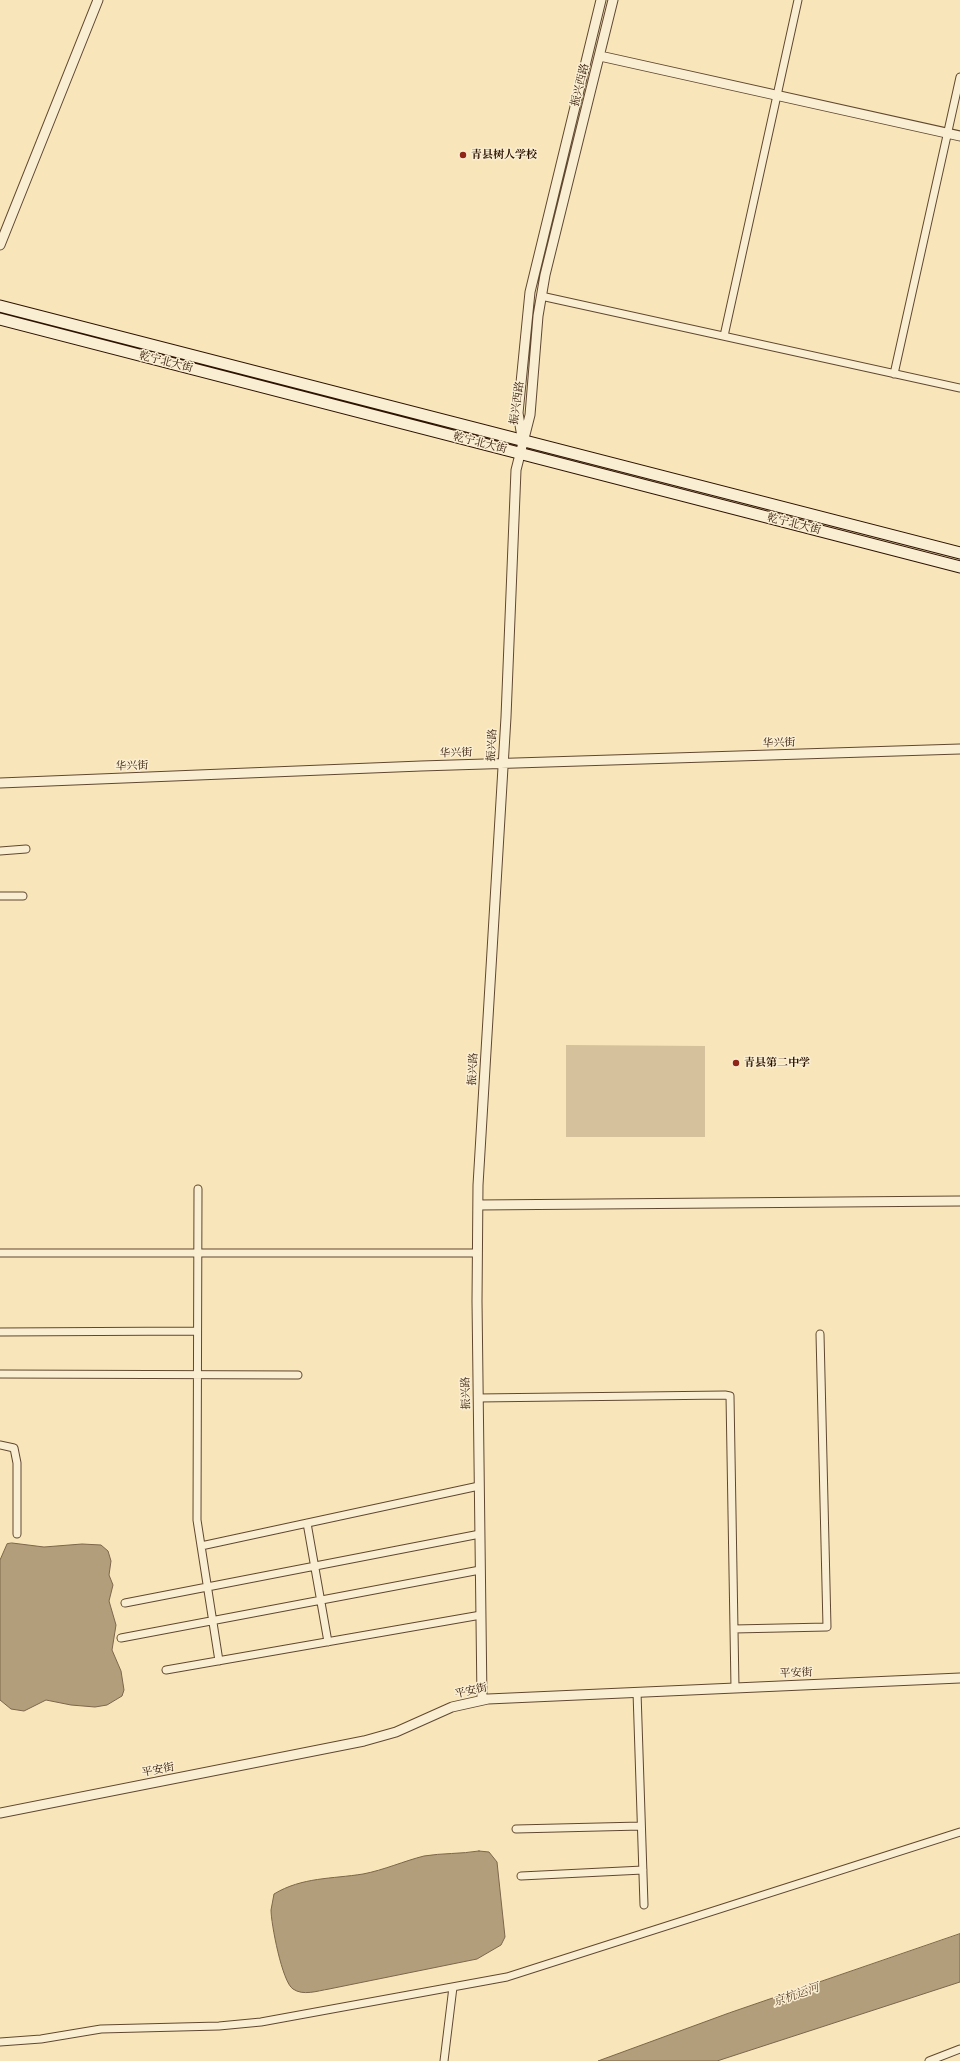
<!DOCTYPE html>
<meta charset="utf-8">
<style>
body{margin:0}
canvas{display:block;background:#f8e5ba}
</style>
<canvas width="960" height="2061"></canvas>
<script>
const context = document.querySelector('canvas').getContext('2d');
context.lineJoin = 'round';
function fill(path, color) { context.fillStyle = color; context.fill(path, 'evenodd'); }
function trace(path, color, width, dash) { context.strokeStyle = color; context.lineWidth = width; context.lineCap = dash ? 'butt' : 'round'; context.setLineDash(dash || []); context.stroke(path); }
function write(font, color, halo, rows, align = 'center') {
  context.font = font + ' "Libre Caslon Text","Noto Serif SC",serif'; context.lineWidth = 3; context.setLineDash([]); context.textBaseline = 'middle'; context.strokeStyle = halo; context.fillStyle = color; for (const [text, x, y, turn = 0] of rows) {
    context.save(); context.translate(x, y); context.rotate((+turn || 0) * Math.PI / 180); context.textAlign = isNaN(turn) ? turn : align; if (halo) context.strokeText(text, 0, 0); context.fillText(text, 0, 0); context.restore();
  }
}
const green = new Path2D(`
 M566 1045 705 1046V1137H566Z`);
const water = new Path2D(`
 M12 1543 44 1547 82 1544 101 1545 108 1551 111 1561 109 1575 113 1585 109 1601 116 1625 112 1650 121 1671 124 1690 122 1696 107 1705 95 1707 71 1705 46 1700 24 1711 11 1709 0 1700V1560L7 1544Z
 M479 1851 489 1852 497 1862 505 1937 501 1945 477 1959 329 1989C317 1991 303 1996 293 1989 282 1982 271 1923 271 1910 272 1905 273 1899 274 1894 302 1877 332 1879 363 1874 384 1870 404 1861 424 1856 442 1853 461 1854 479 1851Z
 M960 1934V1982L717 2061H598L729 2013Z`);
const minor = new Path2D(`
 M541 296 960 388
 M724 336 798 0
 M894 374 960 77
 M0 851 26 849
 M0 896H23
 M198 1189 197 1520 219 1661
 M0 1253H477
 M0 1332 197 1331
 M0 1374 298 1375
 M478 1398 725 1395 730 1396 735 1688
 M0 1445 14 1448 17 1463V1534
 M307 1523 328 1642
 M201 1546 479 1486
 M125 1603 480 1534
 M734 1629 827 1627 820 1334
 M121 1638 480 1570
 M166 1670 481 1615
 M637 1692 644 1905
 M516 1829 641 1826
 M521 1876 643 1870
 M0 2042 41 2039 101 2029 219 2026 261 2022 507 1977 960 1832
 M444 2061 453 1987
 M929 2061 960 2049`);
const tertiary = new Path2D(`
 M600 56 960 136
 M0 245 98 0
 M522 437 518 413 530 292 601 0
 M0 783 421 766 960 749
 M478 1205 960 1201
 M482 1700 477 1301 478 1185 506 717 516 470 530 415 538 316 545 275 613 0
 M0 1813 364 1741 396 1732 452 1707 488 1699 960 1678`);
const secondary = new Path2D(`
 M0 306 960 553
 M0 319 960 567`);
const markers = [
 [463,155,4,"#8f2418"],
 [736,1063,4,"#8f2418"]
];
const streetNames = [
 ["振兴西路",580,85,-76],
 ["乾宁北大街",166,362,14],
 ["振兴西路",517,403,-82],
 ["乾宁北大街",480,443,14],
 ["乾宁北大街",794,524,14],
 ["华兴街",779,743,-2],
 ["振兴路",492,745,-87],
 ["华兴街",456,753,-2],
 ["华兴街",132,766,-2],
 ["振兴路",473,1069,-87],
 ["振兴路",466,1393,-91],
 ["平安街",796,1673,-3],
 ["平安街",471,1691,-13],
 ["平安街",158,1770,-11]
];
const poiNames = [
 ["青县树人学校",471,155],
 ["青县第二中学",744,1063]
];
const waterNames = [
 ["京杭运河",796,1995,-19]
];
fill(green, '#d5c19b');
fill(water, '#b39e7b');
trace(water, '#7d664b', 1);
trace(minor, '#604830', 9);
trace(tertiary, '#604830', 11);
trace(secondary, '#2d1302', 13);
trace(minor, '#faeed2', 7);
trace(tertiary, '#faeed2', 9);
trace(secondary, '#faeed2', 11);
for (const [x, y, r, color] of markers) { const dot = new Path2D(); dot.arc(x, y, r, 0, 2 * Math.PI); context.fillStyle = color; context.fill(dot); trace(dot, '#faeed2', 1.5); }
write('11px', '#2d1302', '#faeed2', streetNames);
write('bold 11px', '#2d1302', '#faeed2', poiNames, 'left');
write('italic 12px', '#634b32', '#faeed2', waterNames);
</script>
